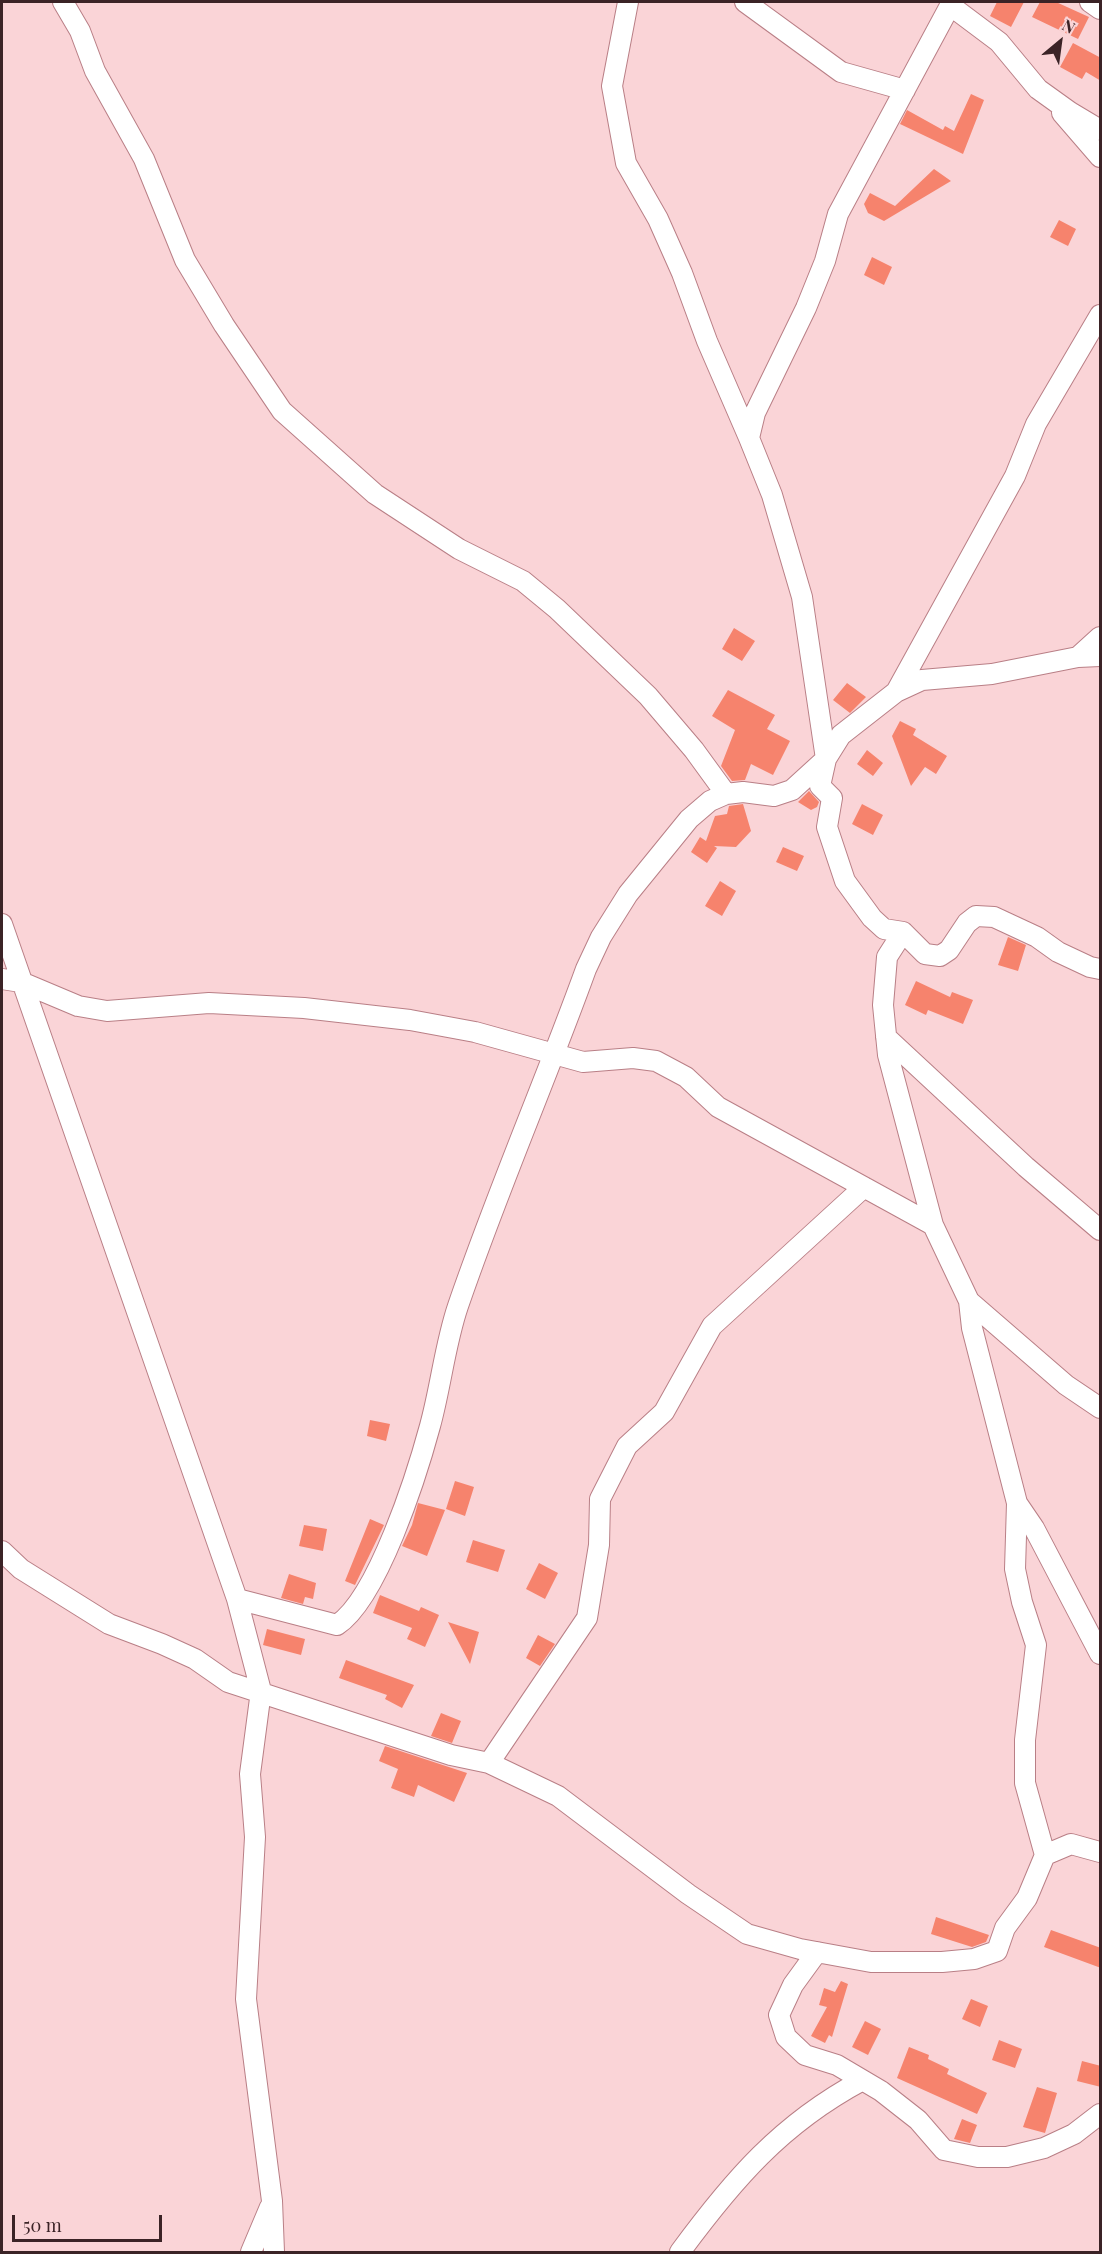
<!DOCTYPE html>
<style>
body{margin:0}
#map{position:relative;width:1102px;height:2254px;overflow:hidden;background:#fad4d7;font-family:"Playfair Display",serif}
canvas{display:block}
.frame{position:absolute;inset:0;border:3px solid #3b2326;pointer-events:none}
.north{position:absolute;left:1030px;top:12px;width:60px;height:60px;-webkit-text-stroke:4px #fad4d7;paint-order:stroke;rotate:29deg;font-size:16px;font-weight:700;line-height:24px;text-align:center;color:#3b2326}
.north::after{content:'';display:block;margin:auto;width:21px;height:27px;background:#3b2326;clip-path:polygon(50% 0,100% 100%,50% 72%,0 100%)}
.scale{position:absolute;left:12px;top:2215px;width:150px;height:27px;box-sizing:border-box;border:3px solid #3b2326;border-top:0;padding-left:8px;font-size:18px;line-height:21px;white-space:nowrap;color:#3b2326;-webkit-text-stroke:4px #fad4d7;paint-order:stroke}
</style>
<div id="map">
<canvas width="1102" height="2254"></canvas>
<div class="frame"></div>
<div class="north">N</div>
<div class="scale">50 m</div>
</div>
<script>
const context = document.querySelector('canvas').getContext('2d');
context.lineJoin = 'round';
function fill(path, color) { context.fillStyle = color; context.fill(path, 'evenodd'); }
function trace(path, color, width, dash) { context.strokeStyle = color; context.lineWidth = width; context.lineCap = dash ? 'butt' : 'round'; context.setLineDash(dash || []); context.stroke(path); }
const building = new Path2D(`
 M997 2H1024L1011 27 990 16Z
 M1040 2H1056L1089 17 1078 39 1032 17Z
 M1073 43 1101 58V81L1086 72 1082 79 1060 67Z
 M971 94 984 100 963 154 900 124 907 110 943 130 945 126 954 131Z
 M934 169 951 181 884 221 868 213 864 204 870 193 895 206Z
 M1059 220 1076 229 1068 246 1050 237Z
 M872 257 892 267 884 285 864 275Z
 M734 628 755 641 742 661 722 649Z
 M847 683 866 697 850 713 833 700Z
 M728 690 775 715 767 729 790 741 773 775 751 764 745 780 732 781 721 766 735 730 712 716Z
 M900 721 916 729 913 735 947 756 936 774 925 767 911 786 892 736Z
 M867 750 883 763 873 776 857 764Z
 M809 791 819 802 817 807 811 810 798 802Z
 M743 804 751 831 736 847 714 846 717 848 707 863 691 852 700 837 706 841 715 816 727 814 729 806Z
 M862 804 883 815 873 835 852 824Z
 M783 847 804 856 797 871 776 862Z
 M720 881 736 891 722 916 705 906Z
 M1008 937 1026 945 1018 971 998 965Z
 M916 981 950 997 952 992 973 1000 963 1024 928 1010 926 1015 905 1005Z
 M370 1420 390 1424 386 1441 367 1436Z
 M455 1481 474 1487 465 1516 446 1509Z
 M418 1503 445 1510 427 1556 402 1546 412 1525Z
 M370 1519 384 1525 355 1585 345 1581Z
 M304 1525 327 1529 323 1551 299 1546Z
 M473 1540 505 1550 498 1572 466 1562Z
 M539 1563 558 1573 545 1599 526 1589Z
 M289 1574 316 1583 313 1599 305 1597 303 1604 281 1598Z
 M380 1595 419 1611 421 1607 439 1615 425 1647 407 1639 412 1628 373 1613Z
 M448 1622 479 1632 470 1664Z
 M267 1629 305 1639 301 1655 263 1645Z
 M538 1635 555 1644 540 1666 526 1658Z
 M346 1660 414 1685 402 1708 385 1699 387 1695 339 1678Z
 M441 1713 461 1721 452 1743 431 1736Z
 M385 1746 467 1773 454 1802 418 1785 414 1797 391 1788 398 1769 379 1761Z
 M936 1917 989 1935 986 1942 972 1947 931 1934Z
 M1051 1930 1101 1948V1968L1044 1947Z
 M841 1981 848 1984 832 2037 829 2035 825 2043 811 2036 827 2007 819 2005 824 1988 835 1992Z
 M971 1999 988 2006 980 2027 962 2019Z
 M865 2021 881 2029 868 2055 852 2047Z
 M999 2040 1022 2049 1015 2068 992 2060Z
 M909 2047 929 2055 928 2059 949 2069 947 2074 987 2093 977 2114 897 2078Z
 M1082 2061 1101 2066V2087L1077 2081Z
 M1037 2087 1057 2093 1045 2133 1023 2127Z
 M962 2119 977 2125 970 2143 954 2139Z`);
const minor = new Path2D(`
 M63 2 80 31 95 71 144 159 185 260 224 325 282 411 375 494 459 549 523 581 557 609 648 696 694 750 726 794
 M628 2 612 86 626 163 658 219 682 273 707 341 749 438
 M745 2 841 72 905 90
 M952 2 838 214 825 261 806 308 755 413 749 438 772 495 802 597 826 759 820 786 832 798 827 827 845 881 872 918 884 929 903 932 925 954 940 956 949 950 967 923 976 916 994 917 1037 937 1058 952 1090 967 1100 969
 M1090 2 1100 9
 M951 6 999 42 1038 89 1070 112 1100 130
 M1062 113 1100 157
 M1078 657 1100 637
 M896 692 1015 476 1036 424 1100 315
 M2 924 237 1599 261 1691 250 1774 255 1837 246 1999 272 2201 274 2252
 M2 979 21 982 78 1006 107 1011 209 1003 304 1008 410 1020 475 1032 583 1062 633 1058 656 1061 686 1077 718 1107 933 1225
 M886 1037 1026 1167 1100 1230
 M969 1301 1066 1385 1100 1408
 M1017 1503 1034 1528 1100 1654
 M2 1551 21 1569 109 1624 162 1644 195 1659 228 1682 451 1755 489 1763 558 1796 688 1894 747 1934 800 1949 871 1962H942L974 1959 997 1951 1005 1928 1027 1898 1045 1855 1025 1783V1740L1036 1645 1022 1602 1015 1569 1017 1503 972 1328 969 1301 933 1225 888 1055 883 1005 887 957 903 932
 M237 1599 337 1625C378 1598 417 1474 430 1426 441 1386 445 1344 458 1306 497 1192 545 1082 586 969L601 937 628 894 689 819 710 801 726 794 743 792 774 796 792 790 826 759 841 735 896 692 922 680 992 674 1078 657 1100 656
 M489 1763 587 1618 599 1545 600 1499 627 1446 664 1412 712 1326 864 1187
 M1045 1855 1071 1844 1100 1852
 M817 1952 793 1985 779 2015 786 2037 805 2055 837 2065 881 2091 918 2120 944 2150 978 2157H1007L1044 2148 1074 2134 1100 2114
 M251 2252 270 2207
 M680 2252C733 2180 781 2124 861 2081`);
fill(building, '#f6836d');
trace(minor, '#b97f86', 22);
trace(minor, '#fff', 20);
</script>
